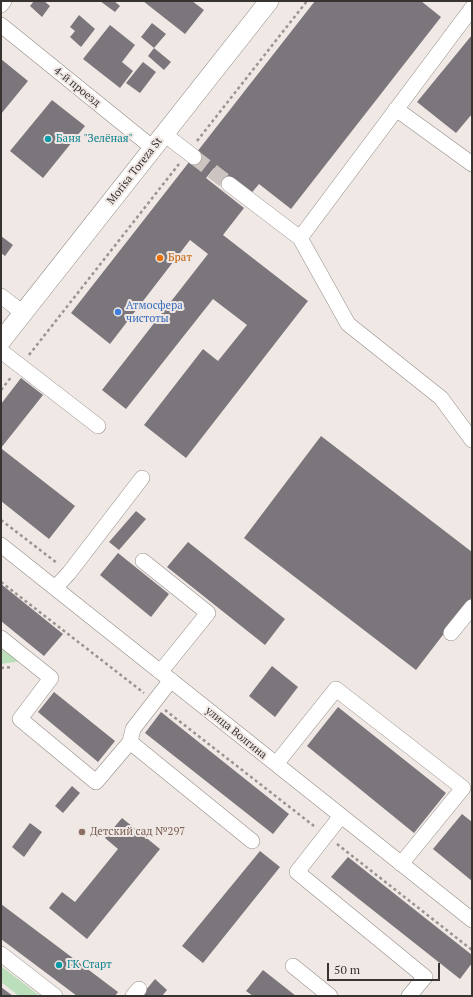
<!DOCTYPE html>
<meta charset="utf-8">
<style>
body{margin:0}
#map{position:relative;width:473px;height:997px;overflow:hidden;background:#f0e8e4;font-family:"PT Serif",serif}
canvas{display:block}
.frame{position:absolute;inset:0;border:2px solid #363331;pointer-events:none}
.scale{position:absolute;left:327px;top:963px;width:113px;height:18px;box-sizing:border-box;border:2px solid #363331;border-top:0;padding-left:5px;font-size:12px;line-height:14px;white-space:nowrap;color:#363331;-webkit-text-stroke:3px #f0e8e4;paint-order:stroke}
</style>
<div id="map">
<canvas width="473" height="997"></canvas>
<div class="frame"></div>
<div class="scale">50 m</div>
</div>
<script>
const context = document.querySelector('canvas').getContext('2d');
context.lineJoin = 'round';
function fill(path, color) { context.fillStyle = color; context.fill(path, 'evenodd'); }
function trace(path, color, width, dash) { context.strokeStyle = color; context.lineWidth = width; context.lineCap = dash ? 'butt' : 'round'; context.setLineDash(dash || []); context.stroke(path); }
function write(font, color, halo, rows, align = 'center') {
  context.font = font + ' "PT Serif",serif'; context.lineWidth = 4; context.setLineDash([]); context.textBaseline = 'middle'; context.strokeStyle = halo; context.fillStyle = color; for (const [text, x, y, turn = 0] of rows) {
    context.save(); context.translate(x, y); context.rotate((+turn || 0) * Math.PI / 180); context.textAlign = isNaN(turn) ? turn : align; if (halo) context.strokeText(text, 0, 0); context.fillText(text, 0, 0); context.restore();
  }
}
const green = new Path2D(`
 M1 644 21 661 1 664Z
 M1 966 40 996H19L1 982Z`);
const building = new Path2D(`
 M34 1H44L50 6 42 17 30 6Z
 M100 1H114L120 6 115 12Z
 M143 1H192L204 10 185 34Z
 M315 1H421L441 17 291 209 259 184 249 196 214 168 206 178 244 208 223 235 308 301 186 458 144 425 203 349 218 361 247 325 213 299 126 409 102 390 208 254 190 240 110 344 71 313Z
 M79 15 95 29 81 47 70 37 75 31 70 27Z
 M152 23 166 34 154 48 141 37Z
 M110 25 135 45 122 62 133 71 120 88 83 59Z
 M472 35V114L456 133 417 102Z
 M154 48 171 62 164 70 148 56Z
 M1 59 28 81 1 114Z
 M143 62 156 72 140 93 126 83Z
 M52 100 85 126 43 178 10 151Z
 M1 236 13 245 5 256 1 253Z
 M21 378 43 395 1 448V404Z
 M321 436 472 552V597L416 670 244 538Z
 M2 449 75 506 49 539 1 501Z
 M136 511 146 519 119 550 109 542Z
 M188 542 285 619 265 645 167 567Z
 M118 553 169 594 151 617 100 575Z
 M1 584 63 634 44 656 1 621Z
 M272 666 298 687 275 717 249 696Z
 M54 692 115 741 98 762 38 712Z
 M338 707 446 793 414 833 307 746Z
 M161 712 289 814 273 834 145 733Z
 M72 786 80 793 63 813 55 806Z
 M462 814 472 822V881L433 849Z
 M122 818 160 849 87 939 49 908 62 892 75 902 118 849 105 838Z
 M30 823 42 832 24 857 12 847Z
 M260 851 280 867 203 963 182 946Z
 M348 857 472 955V963L460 979 331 877Z
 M1 904 118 992 115 996H77L1 939Z
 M263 970 296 996H253L246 991Z
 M155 979 167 990 162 996H141Z
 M1 987 13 996H1Z`);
const minorTunnel = new Path2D(`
 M194 157 229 184`);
const path = new Path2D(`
 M197 141 307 1
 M29 355 179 164
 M1 390 12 376
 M1 520 57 563
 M1 582 144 693
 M1 668 12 667
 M165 710 314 826
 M337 844 472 950`);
const minor = new Path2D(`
 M1 5 4 1
 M1 25 153 148
 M396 109 472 164
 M164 134 194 157
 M229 184 300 238 472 8
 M300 238 348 324 441 398 472 440
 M1 296 23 313
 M1 351 98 426
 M1 545 472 920
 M143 561 208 613 166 665 159 671
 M55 588 69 573 142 478
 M451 633 472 607
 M1 638 51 678 20 719 96 782 130 742 133 729 171 680
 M130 742 252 841
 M276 764 336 689 463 788 401 864
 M341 816 297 872 425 977 409 996
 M1 954 55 996
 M293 966 330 996
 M133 996 139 989`);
const major = new Path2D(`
 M1 341 269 1`);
const markers = [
 [48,139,4,"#0f9aa8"],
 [160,258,4,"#e8710a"],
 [118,312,4,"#3f7fe0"],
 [82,832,4,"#8d6e63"],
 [59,965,4,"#0f9aa8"]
];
const streetNames = [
 ["4-й проезд",77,87,39],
 ["Morisa Toreza St",135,171,-52],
 ["улица Волгина",236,733,39]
];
const cultureNames = [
 ["Баня \"Зелёная\"",56,139],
 ["ГК Старт",67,965]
];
const foodNames = [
 ["Брат",168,258]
];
const shopNames = [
 ["Атмосфера",126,306],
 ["чистоты",126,319]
];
const educationNames = [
 ["Детский сад №297",90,832]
];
fill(green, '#badfba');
fill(building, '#7a767c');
trace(minorTunnel, '#cbc4c0', 15, [15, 8]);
trace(minor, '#938c88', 16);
trace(major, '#938c88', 20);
trace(path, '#999491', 2.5, [3, 3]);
trace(minor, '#fff', 15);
trace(major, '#fff', 19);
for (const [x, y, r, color] of markers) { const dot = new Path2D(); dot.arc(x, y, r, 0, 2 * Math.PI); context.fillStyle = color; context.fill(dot); trace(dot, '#f0e8e4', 1.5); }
write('11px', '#363331', '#f0e8e4', streetNames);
write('11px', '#0d838f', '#f0e8e4', cultureNames, 'left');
write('11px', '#c56008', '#f0e8e4', foodNames, 'left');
write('11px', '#366cbe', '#f0e8e4', shopNames, 'left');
write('11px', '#785e54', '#f0e8e4', educationNames, 'left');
</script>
